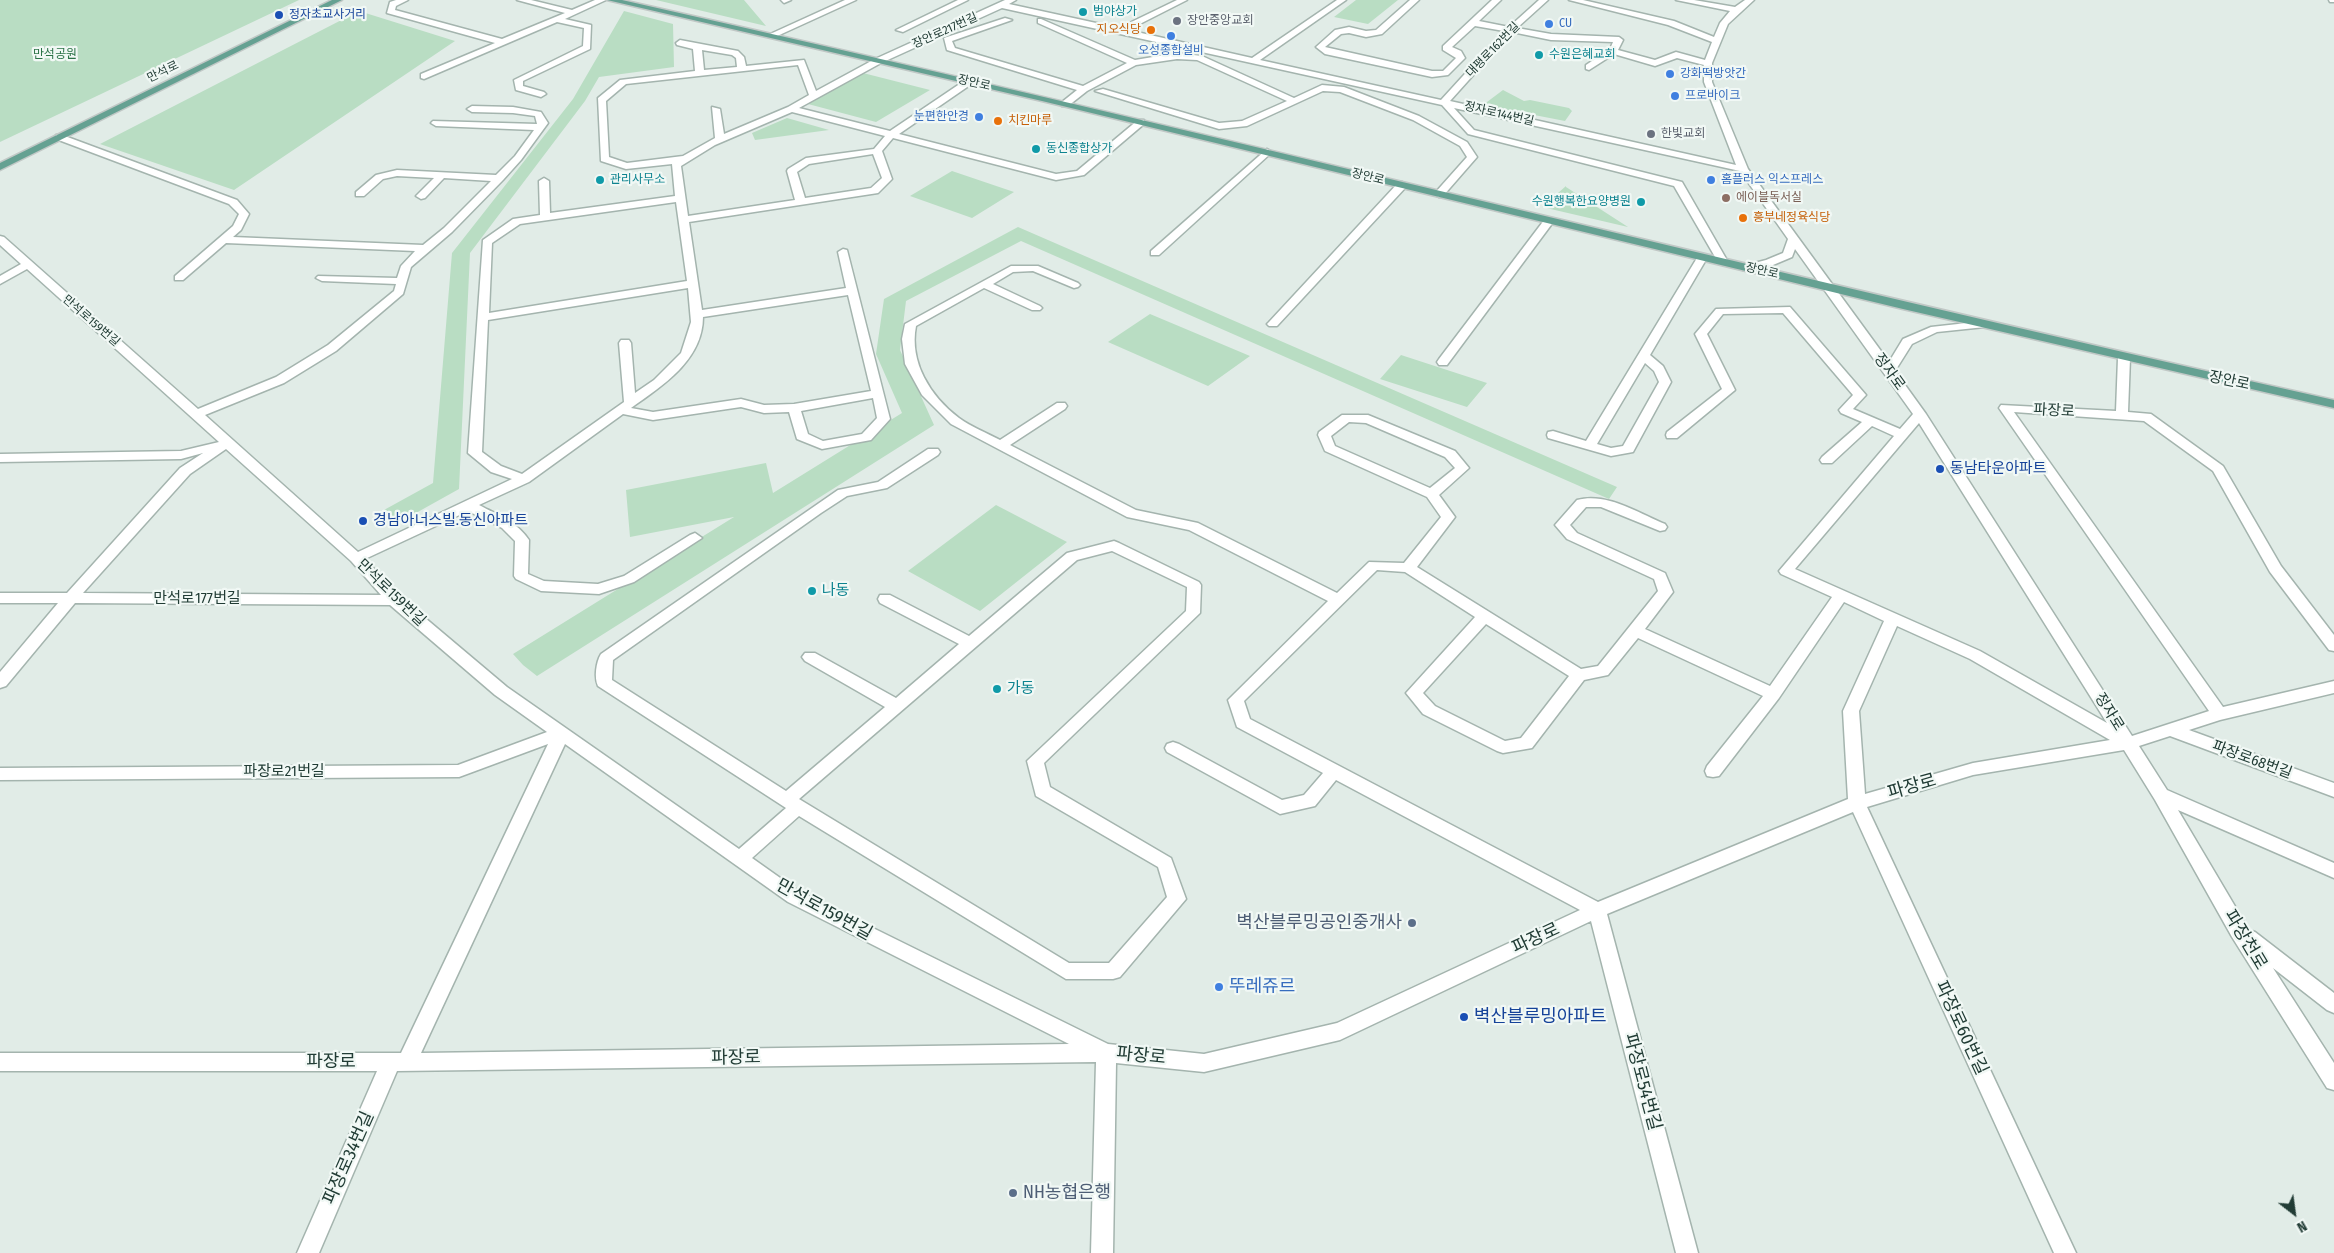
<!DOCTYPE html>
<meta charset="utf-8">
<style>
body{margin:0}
#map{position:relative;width:2334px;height:1253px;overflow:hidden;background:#e1ece7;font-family:"Fira Sans Condensed",sans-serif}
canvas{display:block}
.north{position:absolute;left:2269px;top:1188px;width:50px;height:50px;-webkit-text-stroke:4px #f1f8f5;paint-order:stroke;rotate:150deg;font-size:14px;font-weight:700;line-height:20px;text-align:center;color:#213c35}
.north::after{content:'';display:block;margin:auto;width:18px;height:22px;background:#213c35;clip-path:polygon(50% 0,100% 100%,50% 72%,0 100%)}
</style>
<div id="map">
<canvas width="2334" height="1253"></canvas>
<div class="north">N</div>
</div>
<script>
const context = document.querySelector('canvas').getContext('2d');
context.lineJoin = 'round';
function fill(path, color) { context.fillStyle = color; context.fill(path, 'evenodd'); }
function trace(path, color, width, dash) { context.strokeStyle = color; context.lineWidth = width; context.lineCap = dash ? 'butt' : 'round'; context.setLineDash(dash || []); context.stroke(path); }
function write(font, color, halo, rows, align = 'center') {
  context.font = font + ' "Fira Sans Condensed","Noto Sans KR",sans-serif'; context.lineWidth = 4.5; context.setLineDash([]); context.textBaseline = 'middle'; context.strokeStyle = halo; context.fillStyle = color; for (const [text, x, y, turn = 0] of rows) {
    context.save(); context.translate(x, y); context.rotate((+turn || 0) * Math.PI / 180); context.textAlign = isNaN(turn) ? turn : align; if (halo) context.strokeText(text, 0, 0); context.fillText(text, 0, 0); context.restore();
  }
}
const green = new Path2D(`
 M0 0H299L0 142Z
 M656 0H744L766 26Z
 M1356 0H1398L1368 24 1334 17Z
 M359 11 455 41 234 190 100 144Z
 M624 11 673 24 674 67 599 77 585 101 470 253 459 489 398 523 384 510 433 483 452 253 573 99Z
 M863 73 930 90 876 122 808 104Z
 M1503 90 1524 101 1530 100 1569 108 1572 111 1565 121 1483 105Z
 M787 118 829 130 755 140 752 133Z
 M952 171 1014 192 972 218 910 196Z
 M1566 186V187L1628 227 1542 207Z
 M1018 227 1617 487 1609 499 1021 241 906 301 900 350 934 425 537 676 523 665 513 654 734 517 630 537 626 490 766 463 773 493 902 413 876 354 884 299Z
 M1150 314 1250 356 1208 386 1108 342Z
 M1401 355 1487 383 1467 407 1380 379Z
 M996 505 1067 542 980 611 908 571Z`);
const minor = new Path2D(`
 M396 0H408L396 6 395 10 502 39 565 13 517 0H531L572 10 595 0H606L565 19 591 25 590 49 523 81V86L544 92 546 94 541 97 516 90 514 80 583 46 584 28 557 22 424 79 421 78V74L495 43 387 13 390 2Z
 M781 0H791L784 3Z
 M845 0H856L775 37 768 35Z
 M958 0H968L903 32 896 30Z
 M1005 0H1016L1009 4 1119 28 1177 0H1187L1128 30 1252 58 1337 0H1346L1260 60 1441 100 1504 31 1475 26 1452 47 1461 51 1465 58 1448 75 1432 77 1325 54 1316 47 1335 30 1349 27 1366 31 1376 30 1410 0H1419L1382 34 1366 37 1349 33 1341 34 1325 47 1432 71H1443L1456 58 1443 50V46L1492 0H1501L1479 21 1509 27 1539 0H1548L1517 28 1551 34 1619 37 1623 40 1618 50 1655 60 1676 52 1705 60 1712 42 1668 25 1569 0H1583L1674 21 1714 37 1720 23 1730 11 1676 0H1694L1735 7 1745 0H1754L1728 24 1712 63V82L1748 169 1889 362 1903 339 1931 327 1985 321 1991 324 1985 327 1937 332 1912 344 1895 371 1926 414 2132 736 2209 711 1999 408 2001 405 2116 411 2118 358 2120 355H2128L2130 358 2128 412 2151 414 2223 466 2281 566 2334 635V651L2329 650 2270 572 2213 471 2144 421 2014 412 2223 707 2334 681V693L2220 720 2189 730 2334 783V797L2170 736 2139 746 2167 790 2334 863V878L2178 810 2249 930 2255 932 2334 993V1013L2327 1010 2273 968 2334 1063V1090L2327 1088 2232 937 2155 800 2124 750 1973 775 1867 807 2076 1253H2054L1853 812 1607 914 1698 1253H1676L1591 921 1340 1040 1204 1072 1116 1063 1113 1253H1091L1096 1062 397 1071 319 1253H297L377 1071H0V1053H401L548 744 459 777 0 780V768L458 765 547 732 495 695 390 605 75 603 6 686 0 688V672L58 603H0V593H67L180 468 203 453 181 459 0 462V454L181 451 219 442 27 269 0 284V276L21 264 0 245V236L4 237 198 409 276 377 328 345 394 291 396 284 322 281 316 278 318 276 397 278 401 266 415 251 226 243 183 280H175V276L233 226 239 214 229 204 56 139V135H62L237 200 249 214 241 230 233 237 423 245 444 228 491 181 444 178 425 198 421 199 416 196 434 178 397 176 383 179 364 196H356V192L376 175 397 170 496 175 515 156 534 130 436 126 431 123 433 121 537 124 535 116 513 113 472 112 467 109 472 106 513 107 541 112 548 123 521 160 503 180 452 232 411 267 403 294 336 351 284 383 205 415 358 552 512 479 491 472 468 453 483 240 513 219 540 215 539 181 544 178 549 181 550 213 675 196 672 164 626 169 601 161 598 98 620 80 695 71 693 49 677 45 676 43 680 40 738 51 744 57 746 66 804 60 816 91 875 59ZM1002 8 1442 105 1468 134 1674 186 1718 262 1723 265 1728 262 1682 182 1474 130 1454 108 1740 171 1788 239 1783 253 1766 260 1743 266V270L1773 265 1792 257 1795 249 1913 414 1900 429 1853 409 1866 395 1790 307 1716 309 1695 334 1722 389 1667 432 1666 435 1667 438H1677L1735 390 1707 334 1723 314 1783 313 1853 395 1839 410 1841 413 1862 422 1822 457 1820 460 1822 463H1832L1872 426 1894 436 1779 571 1781 574 1832 597 1770 686 1645 629 1673 592 1665 573 1577 533 1570 525 1586 507H1601L1660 531 1665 530 1667 527 1665 524C1638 513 1607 492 1577 500L1555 525 1567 539 1654 579 1658 591 1598 666 1581 669 1417 567 1455 517 1439 495 1469 468 1455 451 1368 415H1342L1319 432 1318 435 1325 451 1427 497 1441 517 1404 563 1369 562 1337 593 1198 523 1136 510 1010 445 1065 409 1067 406 1065 403H1057L1000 440C987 433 971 427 959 418 930 396 909 362 916 326L984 288 1032 310H1040L1042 308 1040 306 993 284 1013 272 1033 271 1074 288 1078 287 1080 285 1078 283 1038 266H1011L905 324 902 339 905 364 922 395 951 424 1127 517 1189 530 1328 601 1228 700 1237 727 1323 773 1304 795 1282 800 1179 744 1173 742 1167 744 1165 748 1167 752 1280 814 1315 806 1336 780 1580 910 1337 1023 1204 1054 1108 1044 800 892 752 858 799 816 1066 979H1113L1120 977 1186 899 1171 858 1050 787 1044 763 1200 613 1201 585 1199 582 1119 543 1114 541 1067 553 969 636 890 595H880L878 599 880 603 959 644 896 698 815 653H805L802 657 805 661 885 707 786 791 612 680 613 660 821 513 847 496 887 488 938 455 940 452 938 449H928L878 482 838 490 601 654C596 662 594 678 598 686L786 808 739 849 507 687 399 596 365 559 468 511 502 528 515 541 514 576 516 579 541 591 599 594 634 582 702 538 695 533 690 535 624 576 598 584 544 581 528 574 529 540C517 522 498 515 479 505L529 482 623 414 653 420 741 407 764 413 789 412 797 439 822 449 871 440 890 419 847 250 843 249 838 252 846 288 702 310 689 222 878 193 892 179 882 151 893 138 1056 180 1084 175 1144 124V120H1138L1077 171 1056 174 899 134 973 83V79H967L890 131 799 108 881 63ZM1512 32 1551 40 1613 42 1610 49 1586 65V69L1589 70 1614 54 1655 66 1677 58 1704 65V82L1736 165 1450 101ZM702 50 732 55 736 58 737 67 704 70ZM798 65 809 95 788 107 724 134 720 109 712 107 715 138 683 156 627 163 609 157 606 101 626 84ZM792 112 885 136 874 149 806 158 788 169 787 171 795 200 688 216 681 166 715 145ZM873 154 882 178 871 188 805 198 797 172 809 164ZM676 202 687 281 489 313 492 243 520 224ZM688 288 691 322 681 353 654 380 635 393 631 343 629 340H621L619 343 624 402 522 474 501 466 482 452 488 320ZM848 295 871 391 794 404 764 405 741 399 653 412 631 408C662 386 703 360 703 317ZM873 398 877 418 862 434 823 441 808 434 801 411ZM1349 422 1366 423 1445 457 1455 468 1430 488 1335 446 1331 436ZM1919 423 2107 723 1980 651 1795 569ZM226 449 351 561 381 595 83 593 190 474ZM1112 551 1187 587 1186 611 1027 761 1036 796 1158 867 1167 897 1109 963H1069L799 799 1077 560ZM1377 570 1405 572 1475 617 1406 693 1423 714 1497 751 1503 753 1532 748 1584 680 1608 675 1638 638 1763 696 1707 766 1705 771 1707 776 1713 777 1719 776 1779 698 1844 602 1884 621 1843 711 1848 799 1598 902 1250 719 1244 701ZM1486 624 1569 676 1521 738 1505 741 1435 706 1423 693ZM1897 626 1970 659 2110 740 1973 763 1865 794 1859 711ZM565 744 788 902 1069 1044 421 1053Z
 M2329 0H2334V2H2330Z
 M1005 18 1012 20 952 41 955 48 1083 86 1127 63 1038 23V19H1041L1135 60 1177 53 1202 56 1294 98 1322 85 1344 87 1419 116 1467 142 1477 157 1443 196 1439 197 1434 194 1467 157 1460 146 1413 120 1340 92 1323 91 1247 126 1219 129 1095 91 1103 89 1219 123 1242 121 1287 101 1197 60 1177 59 1136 65 1087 91 1068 106H1062V102L1077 90 947 50 944 38Z
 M1267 149 1272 152 1270 154 1159 255H1151V251Z
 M1402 182 1407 185 1406 187 1277 326H1269L1267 324 1269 322 1398 183Z
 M1549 218 1554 221 1447 365H1439L1437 362 1439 359 1545 219Z
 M1702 255 1707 258 1650 355 1663 366 1671 382 1633 452 1611 456 1548 438 1547 435 1548 432 1553 431 1586 441 1697 258ZM1645 363 1654 371 1659 382 1623 446 1611 448 1597 444Z`);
const major = new Path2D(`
 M332 0H342L0 170V163Z
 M607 0H622C1194 128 1762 272 2334 400V408L1903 309 1042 101Z`);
const markers = [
 [1083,12,5,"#0f9aa8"],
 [279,15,5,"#1a4fb4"],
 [1177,21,5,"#6b7280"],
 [1549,24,5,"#3f7fe0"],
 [1151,30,5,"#e8710a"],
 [1171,36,5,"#3f7fe0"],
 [1539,55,5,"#0f9aa8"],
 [1670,74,5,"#3f7fe0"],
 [1675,96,5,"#3f7fe0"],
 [979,117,5,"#3f7fe0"],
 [998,121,5,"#e8710a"],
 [1651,134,5,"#6b7280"],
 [1036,149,5,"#0f9aa8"],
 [600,180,5,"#0f9aa8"],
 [1711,180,5,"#3f7fe0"],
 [1726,198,5,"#8d6e63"],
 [1641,202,5,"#0f9aa8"],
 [1743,218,5,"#e8710a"],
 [1940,469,5,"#1a4fb4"],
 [363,521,5,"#1a4fb4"],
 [812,591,5,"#0f9aa8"],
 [997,689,5,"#0f9aa8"],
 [1412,923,5,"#5c6f8a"],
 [1219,987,5,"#3f7fe0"],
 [1464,1017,5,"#1a4fb4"],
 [1013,1193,5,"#5c6f8a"]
];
const farCulturenames = [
 ["범야상가",1093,12],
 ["수원은혜교회",1549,55],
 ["동신종합상가",1046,149],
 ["관리사무소",610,180],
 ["수원행복한요양병원",1631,202,"right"]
];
const farTransitnames = [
 ["정자초교사거리",289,15]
];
const farWorshipnames = [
 ["장안중앙교회",1187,21],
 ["한빛교회",1661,134]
];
const farShopnames = [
 ["CU",1559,24],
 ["오성종합설비",1171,51,"center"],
 ["강화떡방앗간",1680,74],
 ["프로바이크",1685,96],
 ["눈편한안경",969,117,"right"],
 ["홈플러스 익스프레스",1721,180]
];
const farFoodnames = [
 ["지오식당",1141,30,"right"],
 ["치킨마루",1008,121],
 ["흥부네정육식당",1753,218]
];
const farStreetnames = [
 ["장안로217번길",945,31,-24],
 ["대평로162번길",1493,50,-46],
 ["만석로",163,72,-26],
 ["장안로",974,83,13],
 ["정자로144번길",1499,114,13],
 ["장안로",1368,177,14],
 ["장안로",1762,271,13],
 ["만석로159번길",91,321,41]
];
const farParknames = [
 ["만석공원",55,55]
];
const farEducationnames = [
 ["에이블독서실",1736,198]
];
const streetNames = [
 ["정자로",1889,372,54],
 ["장안로",2229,381,12],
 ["파장로",2054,411,3],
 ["만석로159번길",391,593,44],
 ["만석로177번길",197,599],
 ["정자로",2109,712,58],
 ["파장로68번길",2252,760,20],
 ["파장로21번길",284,772]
];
const transitNames = [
 ["동남타운아파트",1950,469],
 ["경남아너스빌.동신아파트",373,521]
];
const cultureNames = [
 ["나동",822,591],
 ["가동",1007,689]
];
const nearStreetnames = [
 ["파장로",1912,787,-16],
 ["만석로159번길",824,910,29],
 ["파장로",1536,939,-25],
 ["파장천로",2245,940,59],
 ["파장로60번길",1961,1028,65],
 ["파장로",1141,1056,6],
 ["파장로",736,1058,-1],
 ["파장로",331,1062],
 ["파장로54번길",1642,1082,75],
 ["파장로34번길",349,1158,-66]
];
const nearServicenames = [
 ["벽산블루밍공인중개사",1402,923],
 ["NH농협은행",1023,1193,"left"]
];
const nearShopnames = [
 ["뚜레쥬르",1229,987]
];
const nearTransitnames = [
 ["벽산블루밍아파트",1474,1017]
];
fill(green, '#b9ddc3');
trace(minor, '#a4b4ae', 3);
trace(major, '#c1c8c6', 3);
fill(minor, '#fff');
fill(major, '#65a192');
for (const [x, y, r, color] of markers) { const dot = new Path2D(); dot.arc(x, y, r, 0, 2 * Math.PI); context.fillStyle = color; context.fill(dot); trace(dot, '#f1f8f5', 2); }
write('12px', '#0d838f', '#f1f8f5', farCulturenames, 'left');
write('12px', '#164399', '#f1f8f5', farTransitnames, 'left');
write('12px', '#5b616d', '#f1f8f5', farWorshipnames, 'left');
write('12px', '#366cbe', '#f1f8f5', farShopnames, 'left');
write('12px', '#c56008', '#f1f8f5', farFoodnames, 'left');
write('12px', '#213c35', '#f1f8f5', farStreetnames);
write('12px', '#2b7347', '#f1f8f5', farParknames);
write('12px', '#785e54', '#f1f8f5', farEducationnames, 'left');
write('15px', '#213c35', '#f1f8f5', streetNames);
write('15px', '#164399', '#f1f8f5', transitNames, 'left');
write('15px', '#0d838f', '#f1f8f5', cultureNames, 'left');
write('18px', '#213c35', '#f1f8f5', nearStreetnames);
write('18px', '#4e5e75', '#f1f8f5', nearServicenames, 'right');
write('18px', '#366cbe', '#f1f8f5', nearShopnames, 'left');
write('18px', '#164399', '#f1f8f5', nearTransitnames, 'left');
</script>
